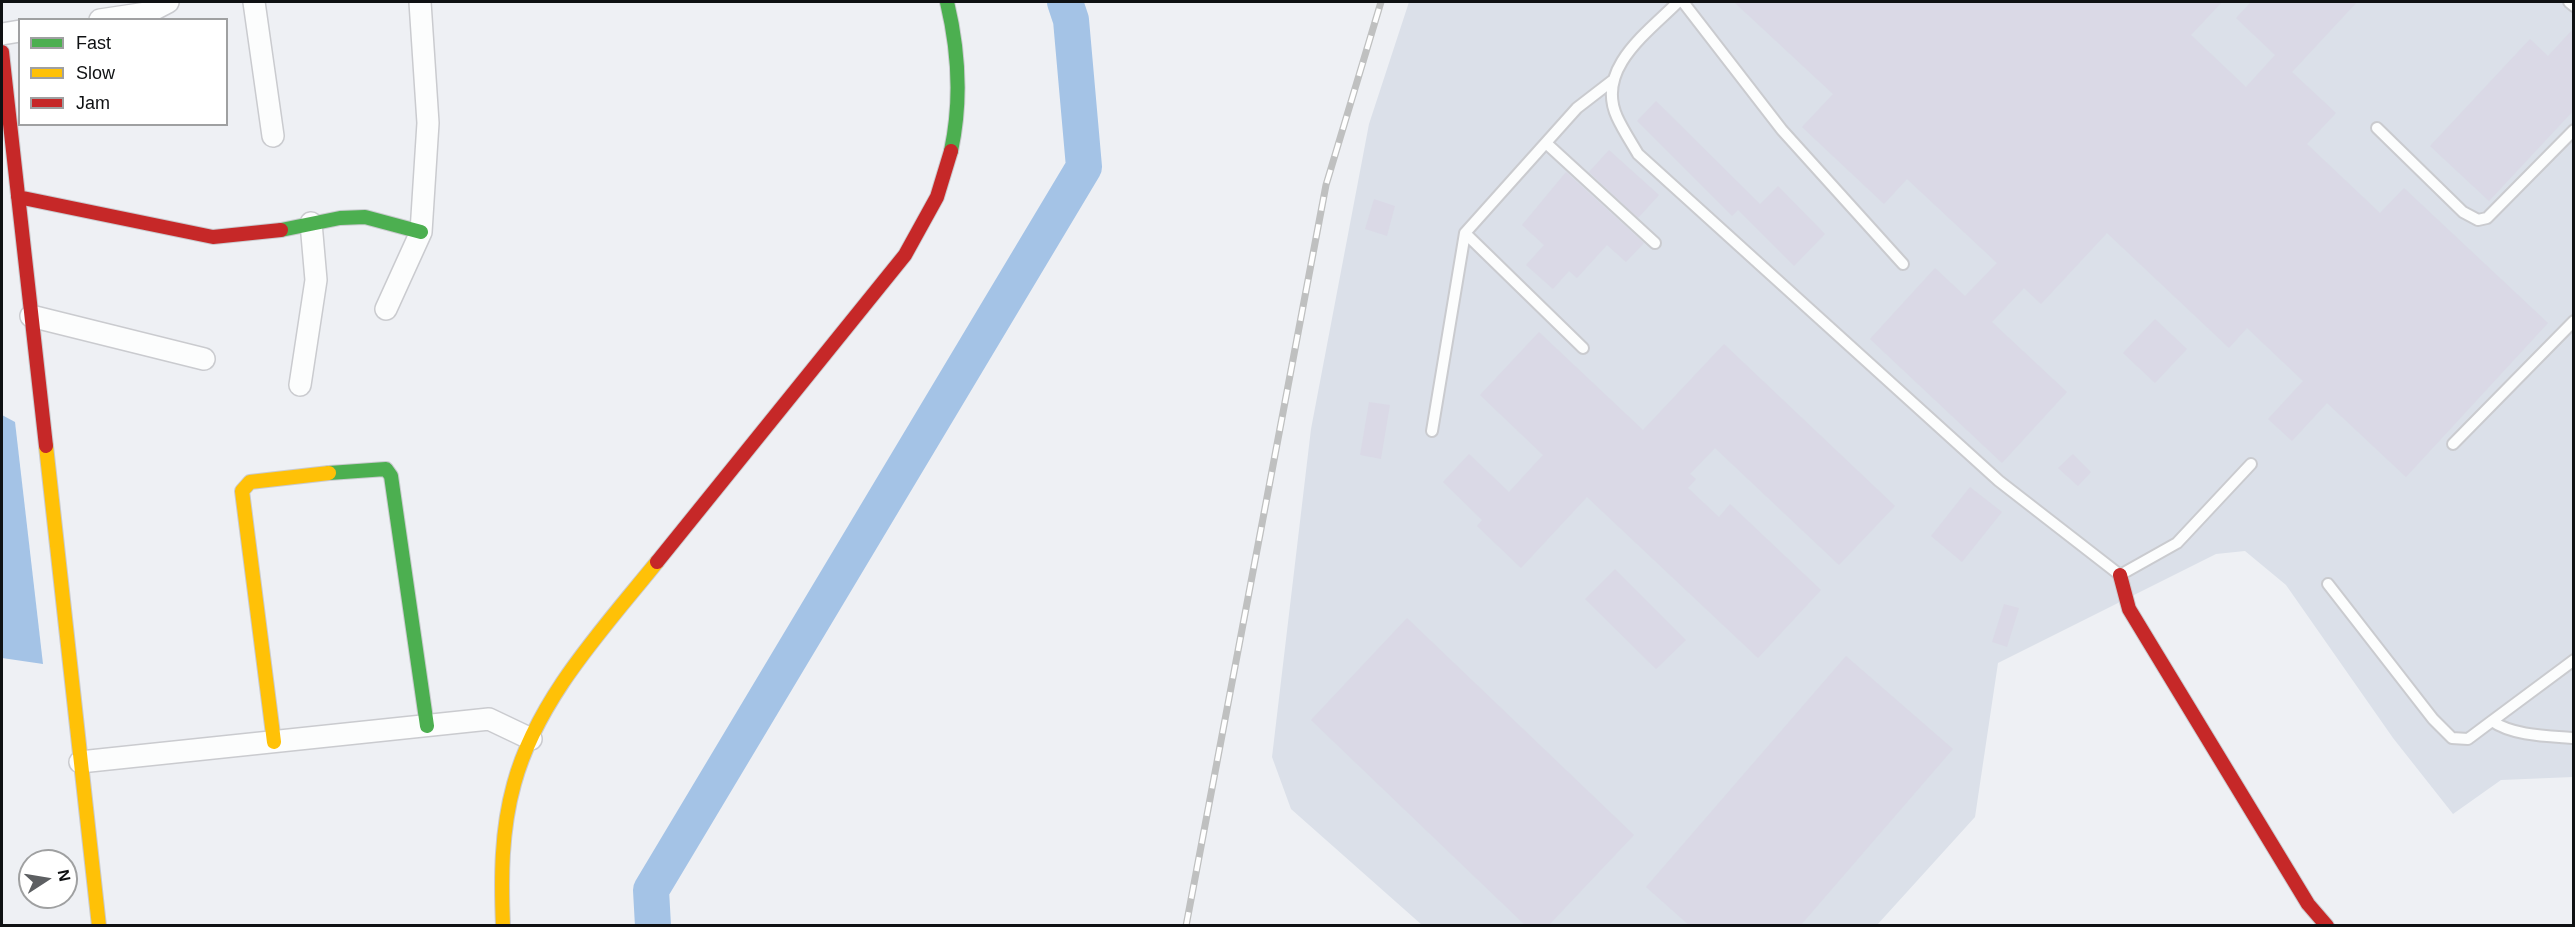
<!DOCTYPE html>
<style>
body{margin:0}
#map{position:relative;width:2575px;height:927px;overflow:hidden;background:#eef0f4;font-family:Helvetica,sans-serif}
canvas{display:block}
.frame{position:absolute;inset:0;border:3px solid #0f1113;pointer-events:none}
.legend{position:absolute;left:18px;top:18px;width:210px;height:108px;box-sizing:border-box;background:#fff;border:2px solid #9fa0a1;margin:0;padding:8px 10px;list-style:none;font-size:18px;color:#0f1113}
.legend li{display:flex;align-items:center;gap:12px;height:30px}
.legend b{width:30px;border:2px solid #9fa0a1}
.north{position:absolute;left:18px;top:849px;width:60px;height:60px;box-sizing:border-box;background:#fff;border:2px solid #9fa0a1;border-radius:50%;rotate:78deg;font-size:16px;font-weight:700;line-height:24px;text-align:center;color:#0f1113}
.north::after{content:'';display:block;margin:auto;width:21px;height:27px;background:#5d5f62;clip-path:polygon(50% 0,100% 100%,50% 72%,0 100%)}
</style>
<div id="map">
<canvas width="2575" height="927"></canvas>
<div class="frame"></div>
<ul class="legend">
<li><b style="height:8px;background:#4caf50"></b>Fast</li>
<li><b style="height:8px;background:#ffc107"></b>Slow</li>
<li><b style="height:8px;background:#c62828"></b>Jam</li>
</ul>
<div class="north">N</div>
</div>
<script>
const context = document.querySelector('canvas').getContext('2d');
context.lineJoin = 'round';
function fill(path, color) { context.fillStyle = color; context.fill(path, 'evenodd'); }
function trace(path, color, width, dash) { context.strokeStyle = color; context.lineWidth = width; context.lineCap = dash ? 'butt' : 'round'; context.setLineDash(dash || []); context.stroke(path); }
const built = new Path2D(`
 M1409 2H2573V777L2501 780 2453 814 2393 738 2286 585 2245 551 2216 554 1998 663 1975 817 1877 925H1422L1291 809 1272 757 1311 429 1369 124Z`);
const water = new Path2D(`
 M2 415 15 422 43 664 2 658Z`);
const river = new Path2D(`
 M653 926 651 890 1084 167 1071 20 1065 2`);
const building = new Path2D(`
 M1734 2H2222L2191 35 2246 87 2275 55 2236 18 2251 2H2357L2292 72 2336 113 2307 144 2380 213 2404 188 2548 323 2406 477 2327 403 2292 441 2268 419 2303 381 2247 328 2229 348 2107 233 2041 304 2024 288 1992 322 2067 392 2002 463 1870 339 1935 268 1965 296 1997 263 1907 179 1884 204 1802 127 1833 94Z
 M2574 28V110L2489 201 2430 146 2530 39 2548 56Z
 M1656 101 1760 204 1778 186 1825 234 1794 266 1738 210 1732 216 1637 121Z
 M1609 150 1659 195 1638 218 1589 172Z
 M1566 172 1644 243 1626 262 1607 245 1577 278 1569 271 1553 289 1526 265 1544 245 1522 225Z
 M1374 199 1395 206 1387 236 1365 229Z
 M2155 319 2187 349 2155 383 2123 353Z
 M1539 332 1643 430 1724 344 1895 506 1839 565 1715 448 1690 474 1696 479 1688 488 1719 517 1730 504 1821 590 1758 658 1587 497 1521 568 1477 526 1482 520 1443 482 1469 454 1509 492 1543 455 1480 395Z
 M1369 402 1390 405 1381 459 1360 455Z
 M2073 454 2091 472 2078 486 2058 468Z
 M1970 487 2002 512 1962 562 1931 536Z
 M1615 569 1686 640 1656 669 1585 599Z
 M2004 604 2019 608 2007 647 1992 642Z
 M1407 618 1634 835 1548 926H1526L1311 720Z
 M1846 656 1953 749 1800 926H1690L1646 887Z`);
const lane = new Path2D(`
 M1678 2C1648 32 1595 69 1617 117 1623 130 1631 142 1638 154L1999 481 2120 575 2177 543 2251 464
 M1683 2 1782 130 1903 264
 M2569 2 2574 6
 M2377 128 2463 212 2478 220 2487 218 2574 130
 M1546 143 1655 243
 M1465 233 1583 348
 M1432 431 1465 233 1577 108 1612 81
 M2453 444 2574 321
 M2328 584 2433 719 2452 738 2468 739 2492 721
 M2574 660 2492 721C2513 736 2549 736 2574 738`);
const street = new Path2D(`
 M254 2 273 136
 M100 20 147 13 168 2
 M2 34 20 31
 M386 309 421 232 428 123 420 2
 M31 316 204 359
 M300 385 316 280 311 223
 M80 762 489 719 531 739`);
const fast = new Path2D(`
 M947 2C959 52 962 100 951 151
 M281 230 340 218 365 217 421 232
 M329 473 386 469 391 476 427 726`);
const slow = new Path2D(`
 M46 446 99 926
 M274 742 242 491 250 482 329 473
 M503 926C501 878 501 831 514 784 537 699 603 629 657 562`);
const jam = new Path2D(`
 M2 52 46 446
 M18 197 213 237 281 230
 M657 562 905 255 937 197 951 151
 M2120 575 2129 609 2308 904 2327 926`);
const rail = new Path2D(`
 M1186 926 1326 185 1381 2`);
fill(built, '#dbe0e9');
fill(water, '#a4c3e6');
trace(river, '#a4c3e6', 36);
fill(building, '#dad9e6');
trace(lane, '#cacbcf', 14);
trace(street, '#cacbcf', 24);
trace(fast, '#cacbcf', 16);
trace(slow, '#cacbcf', 16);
trace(jam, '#cacbcf', 16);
trace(lane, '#fcfdfd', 10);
trace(street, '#fcfdfd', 21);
trace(fast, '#4caf50', 14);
trace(slow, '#ffc107', 14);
trace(jam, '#c62828', 14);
trace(rail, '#bfc0c0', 7);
trace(rail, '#fff', 4.5, [14]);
</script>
